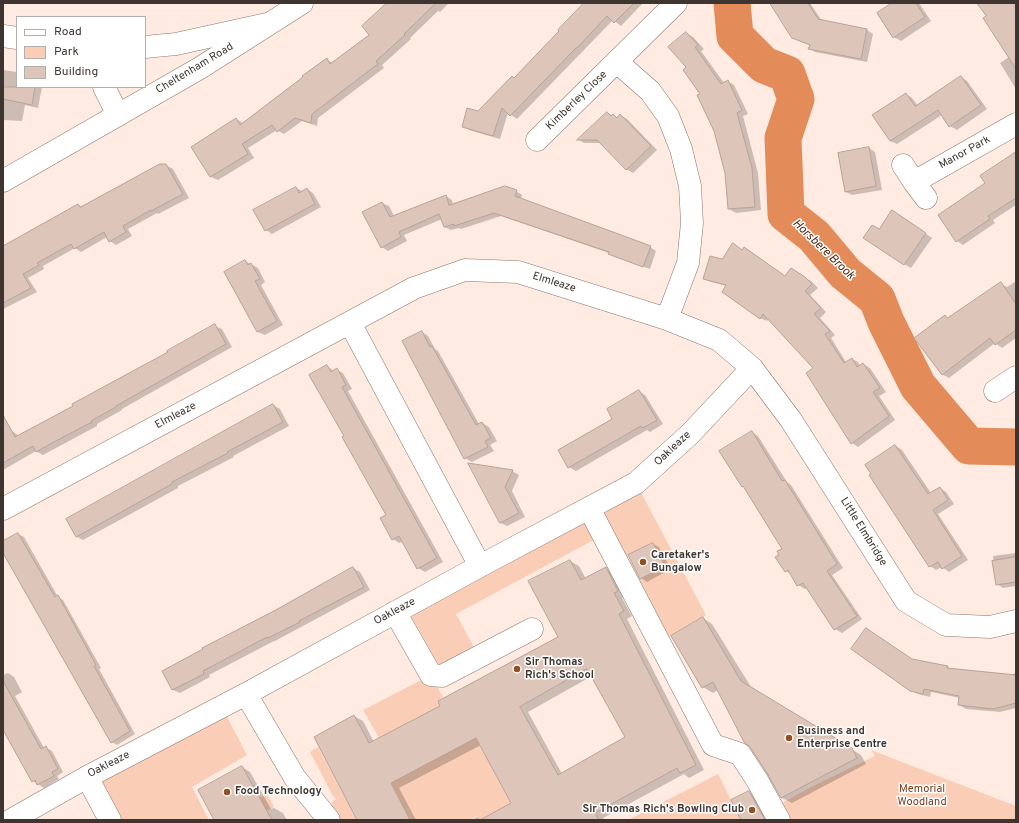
<!DOCTYPE html>
<style>
body{margin:0}
#map{position:relative;width:1019px;height:823px;overflow:hidden;background:#ffebe1;font-family:Overpass,sans-serif}
canvas{display:block}
.frame{position:absolute;inset:0;border:4px solid #3e3530;pointer-events:none}
.legend{position:absolute;left:16px;top:16px;width:130px;height:72px;box-sizing:border-box;background:#fff;border:1px solid #b2aeac;margin:0;padding:5px 7px;list-style:none;font-size:12px;color:#3e3530}
.legend li{display:flex;align-items:center;gap:8px;height:20px}
.legend b{width:20px;border:1px solid #b2aeac}
</style>
<div id="map">
<canvas width="1019" height="823"></canvas>
<div class="frame"></div>
<ul class="legend">
<li><b style="height:5px;background:#fff"></b>Road</li>
<li><b style="height:11px;background:#faceb6"></b>Park</li>
<li><b style="height:11px;background:#ddc5b9"></b>Building</li>
</ul>
</div>
<script>
const context = document.querySelector('canvas').getContext('2d');
context.lineJoin = 'round';
function fill(path, color) { context.fillStyle = color; context.fill(path, 'evenodd'); }
function trace(path, color, width, dash) { context.strokeStyle = color; context.lineWidth = width; context.lineCap = dash ? 'butt' : 'round'; context.setLineDash(dash || []); context.stroke(path); }
function write(font, color, halo, rows, align = 'center') {
  context.font = font + ' Overpass,sans-serif'; context.lineWidth = 3; context.setLineDash([]); context.textBaseline = 'middle'; context.strokeStyle = halo; context.fillStyle = color; for (const [text, x, y, turn = 0] of rows) {
    context.save(); context.translate(x, y); context.rotate((+turn || 0) * Math.PI / 180); context.textAlign = isNaN(turn) ? turn : align; if (halo) context.strokeText(text, 0, 0); context.fillText(text, 0, 0); context.restore();
  }
}
const green = new Path2D(`
 M636 483 706 615 671 636H664L633 583 665 566 653 543 617 561 603 535 456 614 476 651 441 669 406 607Z
 M431 675 443 697 438 701 440 706 379 738 363 710Z
 M222 707 247 755 192 787 209 820H110L87 777Z
 M473 732 511 803 480 820 477 816 470 820H410L391 783Z
 M318 747 357 820H338L331 803 336 799 333 796 310 752Z
 M871 750 1016 806V820H786L778 805 815 785 875 756Z
 M718 774 741 820H628Z
 M267 794 274 807 250 820H220Z`);
const shadow = new Path2D(`
 M388 3H449L440 12 438 11 410 38 411 39 382 65 384 68 318 118 317 126 302 121 284 134 277 130 248 148 254 158 218 180 211 177 192 147 236 119 243 123 327 60 333 63 371 35Z
 M585 3H643L621 26 613 20 517 119 508 113 500 139 469 130 463 126 515 79 561 31Z
 M771 3H810L822 21 867 30 873 34 867 62 815 52 809 48 810 45 793 38Z
 M894 3H919L931 21 901 41 894 37Z
 M978 3H1016V89L1000 63 1009 57 987 16Z
 M686 33 693 37 704 49 701 51 724 83 728 81 734 85 748 114 743 116 758 173 761 210 736 213 729 209 726 173 715 130 701 94 688 68Z
 M3 70 17 72V87H42L38 108 25 105 22 121 3 120Z
 M961 77 967 81 987 109 957 130 950 126 942 115 897 144 890 141 906 94 912 98 918 106Z
 M607 113 618 118 620 115 627 119 657 150 633 173 626 169 602 143H584L579 140Z
 M869 148 875 152 882 190 852 195 846 192Z
 M1016 158V205L993 220 995 223 963 245 957 241 986 184Z
 M166 165 173 169 189 198 158 214 157 213 128 229 132 236 116 245 110 241 107 237 81 252 75 248 43 266 44 269 28 278 37 292 3 309V246L78 205 82 207Z
 M296 188 302 191 307 189 313 193 321 207 272 234 266 230 255 210Z
 M516 191 522 195 521 199 650 247 656 251 650 269 615 257 609 253 501 216 461 229 459 228 451 230 444 227 442 219 404 235 407 241 388 251 382 247V203L389 206 394 216 446 196 452 200 453 204Z
 M899 215 932 238 911 268 904 264 879 230Z
 M245 261 258 268 265 282 261 285 283 325 265 335 258 332 225 272Z
 M791 270 811 281 818 288 810 295 826 312 820 318 835 335 831 338 846 362 852 359 858 362 860 366 863 364 870 368 886 392 879 396 895 420 858 447 852 443 815 369 768 319 767 321 760 318 727 286 711 282 704 279 786 277Z
 M1016 281V338L1002 348 995 343 949 378 943 375 916 338 945 316 949 319 1001 284 1007 287Z
 M215 326 222 329 232 347 122 409V410L97 424V426L43 455 36 451 3 470V436L12 431 19 436 169 353Z
 M422 332 428 336 435 349 438 351 479 424 482 423 489 427 497 441 490 445 494 451 472 462 465 458 404 342Z
 M327 366 334 371 337 370 343 373 352 389 348 391 443 562 425 572 418 568 403 541 399 543 393 539 387 515 345 436Z
 M639 391 645 395 663 424 650 432 647 430 576 471 569 467Z
 M273 405 280 409 289 426 233 456 234 457 178 486V488L83 540 77 537 67 519Z
 M752 432 758 436 787 482 791 485 843 568 832 575 862 619 842 633 835 629 807 588 805 589 798 585 792 575 786 571 781 555 783 549 746 488 742 486Z
 M896 446 902 450 931 493 940 488 946 492 954 504 938 514 968 560 949 572 942 567 936 570 930 566Z
 M470 464 512 471 519 475 512 491 525 517 507 526 501 523Z
 M18 534 24 537 58 597 63 600 101 668 99 669 135 734 117 745 112 742 3 551V542Z
 M653 544 659 547 671 569 647 582 641 578Z
 M1016 553V586L1003 588 997 584 993 556Z
 M570 561 579 566 586 579 606 568 614 573 626 596 622 598 632 616 627 619 704 770 689 778 684 774 603 818 605 820H472L477 817 482 820 513 803 481 745 399 788 416 820H359L354 716 363 721 374 742 442 706 559 637ZM592 676 627 737 562 774 528 712Z
 M353 568 360 572 370 590 275 641H274L209 675 210 677 180 693 173 690 163 671Z
 M703 618 712 624 751 687 861 755 866 764 792 803 782 798 718 690 713 693 703 687Z
 M913 660 947 667 951 669 1009 675 1016 673V708L1000 712 966 709 959 705 960 698 931 692 930 697 918 694 911 690Z
 M8 673 14 677 22 692 15 696 44 748 45 747 52 751 63 772 57 776 59 779 44 788 33 781 3 728V675Z
 M242 767 250 772 271 809 274 808 283 813 287 820H215Z
 M749 793 759 798 771 820H742Z`);
const river = new Path2D(`
 M732 3 735 36 764 65 787 74 796 99 783 138 786 214 814 236 845 273 877 299 886 322 918 386 969 446 1016 447`);
const building = new Path2D(`
 M387 3H436L404 34 405 35 376 61 378 64 312 114 311 123 295 118 277 132 272 125 242 144 248 154 210 177 191 147 236 118 240 125 303 77 302 76 327 58 330 64 369 35 362 26Z
 M584 3H634L614 23 607 16 577 48H576L510 116 502 108 493 136 462 127 467 108 478 111 512 76 514 78 559 31 558 30Z
 M770 3H808L818 19 867 29 861 59 808 49 810 45 792 38Z
 M892 3H916L925 17 893 38 877 13Z
 M977 3H1016V69L983 18 986 16Z
 M686 32 698 45 695 47 721 84 728 80 742 110 737 113 752 168 755 207 728 209 725 173 714 131 697 95 700 94 683 70 686 67 668 47Z
 M961 76 981 105 949 127 938 110 890 141 872 115 906 93 915 106Z
 M3 87H35L32 105 3 99Z
 M607 112 611 116 613 114 617 118 620 114 651 146 626 170 597 140H577Z
 M869 147 876 186 845 192 838 153Z
 M1016 152V198L988 216 990 219 956 242 938 215 985 183 980 176Z
 M160 164H166L183 194 151 211V210L123 226 126 232 109 242 104 232 74 249 71 244 37 263 39 265 23 274 31 288 3 303V246L78 204 80 207Z
 M505 186 517 190 515 196 651 246 643 267 608 254 609 252 494 213 454 226V224L444 227 439 214 399 232 401 237 381 248 362 212 382 202 390 217 446 195 449 205Z
 M296 187 299 193 307 188 315 204 265 231 253 210Z
 M892 210 926 233 904 265 863 238 872 225 879 229Z
 M733 243 742 250 744 247 785 276 791 268 805 277 812 284 805 291 821 308 814 314 830 331 825 334 844 363 852 358 857 367 863 363 880 388 873 392 889 416 851 444 806 373 813 368 763 314 760 319 722 292 726 285 703 279 710 256 722 259Z
 M245 260 248 265 251 263 260 279 255 281 277 321 257 332 224 272Z
 M1001 282 1016 304V330L995 345 990 338 942 375 914 338 945 315 947 318Z
 M215 324 226 344 116 406V407L91 421 92 422 52 443 36 452 33 446 3 463V415L15 437 73 406 72 404 168 352 167 351Z
 M422 331 430 347 432 346 476 425 482 422 491 438 485 441 488 447 464 459 402 341Z
 M327 365 331 372 337 368 346 385 342 387 437 558 417 569 399 536 392 540 380 518 386 515 342 437 344 436 309 375Z
 M639 390 657 420 643 428 641 426 568 468 558 450 612 419 607 409Z
 M273 404 283 422 227 452 228 453 172 482V484L76 537 66 519Z
 M752 431 782 481 785 480 837 564 827 571 857 616 834 630 803 583 797 586 788 570 785 572 775 557 779 555 777 551 782 549 743 486 742 487 719 451Z
 M895 445 928 494 940 487 948 500 933 510 962 556 942 569 938 562 929 567 869 475 871 474 865 465Z
 M468 463 513 470 505 487 519 513 500 523Z
 M18 533 55 597 58 595 71 619 96 665 94 666 130 731 111 743 3 553V541Z
 M653 543 665 566 640 579 628 555Z
 M1016 557V582L996 585 992 561Z
 M570 560 581 580 606 567 618 591 614 593 624 611 619 614 696 765 680 773 677 768 595 813 599 820H480L511 803 476 738 391 783 410 820H357L314 737 354 715 369 743 440 706 438 701 558 637 528 581ZM587 669 625 737 558 775 520 707Z
 M353 567 364 587 299 621 300 622 268 638 267 637 203 671 204 674 172 690 162 671 203 649 202 648 274 611Z
 M703 617 741 681 852 748 857 758 781 798 767 773 750 747 744 742 713 682 702 688 671 636Z
 M866 628 912 659 948 666 947 668 1016 675V703L993 709 958 705 959 696 924 689 923 694 910 691 851 649Z
 M3 681 41 749 46 746 58 769 52 772 54 776 37 785 35 780 32 782 3 730Z
 M242 766 272 820H214L198 790Z
 M749 791 765 820H741L731 800Z`);
const minor = new Path2D(`
 M3 36 17 38
 M145 47 176 44 267 24
 M617 62 650 91 668 116 681 149 690 186 692 223 688 263 667 319
 M104 87 118 115
 M537 140 676 3
 M903 165 914 182
 M926 198 914 182 1016 124
 M350 323 480 566
 M995 391 1016 377
 M589 508 713 745 740 754 757 780 779 820
 M3 509 414 288 465 270 518 272 667 319 719 340 752 368 791 420 906 601 946 625 990 627 1016 621
 M395 612 431 675 442 676 532 629
 M246 694 295 778 329 820
 M87 777 110 820
 M11 820 87 777 246 694 480 566 636 483 690 434 752 368`);
const major = new Path2D(`
 M3 181 200 68 302 3`);
const markers = [
 [643,562,4,"#934e24"],
 [517,669,4,"#934e24"],
 [789,738,4,"#934e24"],
 [227,792,4,"#934e24"],
 [752,810,4,"#934e24"]
];
const streetNames = [
 ["Cheltenham Road",195,69,-31],
 ["Kimberley Close",577,101,-44],
 ["Manor Park",965,153,-29],
 ["Elmleaze",554,283,17],
 ["Elmleaze",176,416,-28],
 ["Oakleaze",673,449,-43],
 ["Little Elmbridge",863,532,58],
 ["Oakleaze",395,612,-28],
 ["Oakleaze",109,765,-27]
];
const poiNames = [
 ["Caretaker's",651,556],
 ["Bungalow",651,569],
 ["Sir Thomas",525,663],
 ["Rich's School",525,676],
 ["Business and",797,732],
 ["Enterprise Centre",797,745],
 ["Food Technology",235,792],
 ["Sir Thomas Rich's Bowling Club",744,810,"right"]
];
const parkNames = [
 ["Memorial",922,790],
 ["Woodland",922,803]
];
const waterNames = [
 ["Horsbere Brook",823,250,44]
];
fill(green, '#faceb6');
fill(shadow, '#0003');
trace(river, '#e38b59', 37);
fill(building, '#ddc5b9');
trace(building, '#b8a296', 1);
trace(minor, '#8b766b', 23);
trace(major, '#8b766b', 23);
trace(minor, '#fff', 22);
trace(major, '#fff', 22);
for (const [x, y, r, color] of markers) { const dot = new Path2D(); dot.arc(x, y, r, 0, 2 * Math.PI); context.fillStyle = color; context.fill(dot); trace(dot, '#fff', 1.5); }
write('11px', '#3e3530', '#fff', streetNames);
write('bold 11px', '#3e3530', '#fff', poiNames, 'left');
write('11px', '#763d1a', '#fff', parkNames);
write('italic 12px', '#4c2814', '#fff', waterNames);
</script>
